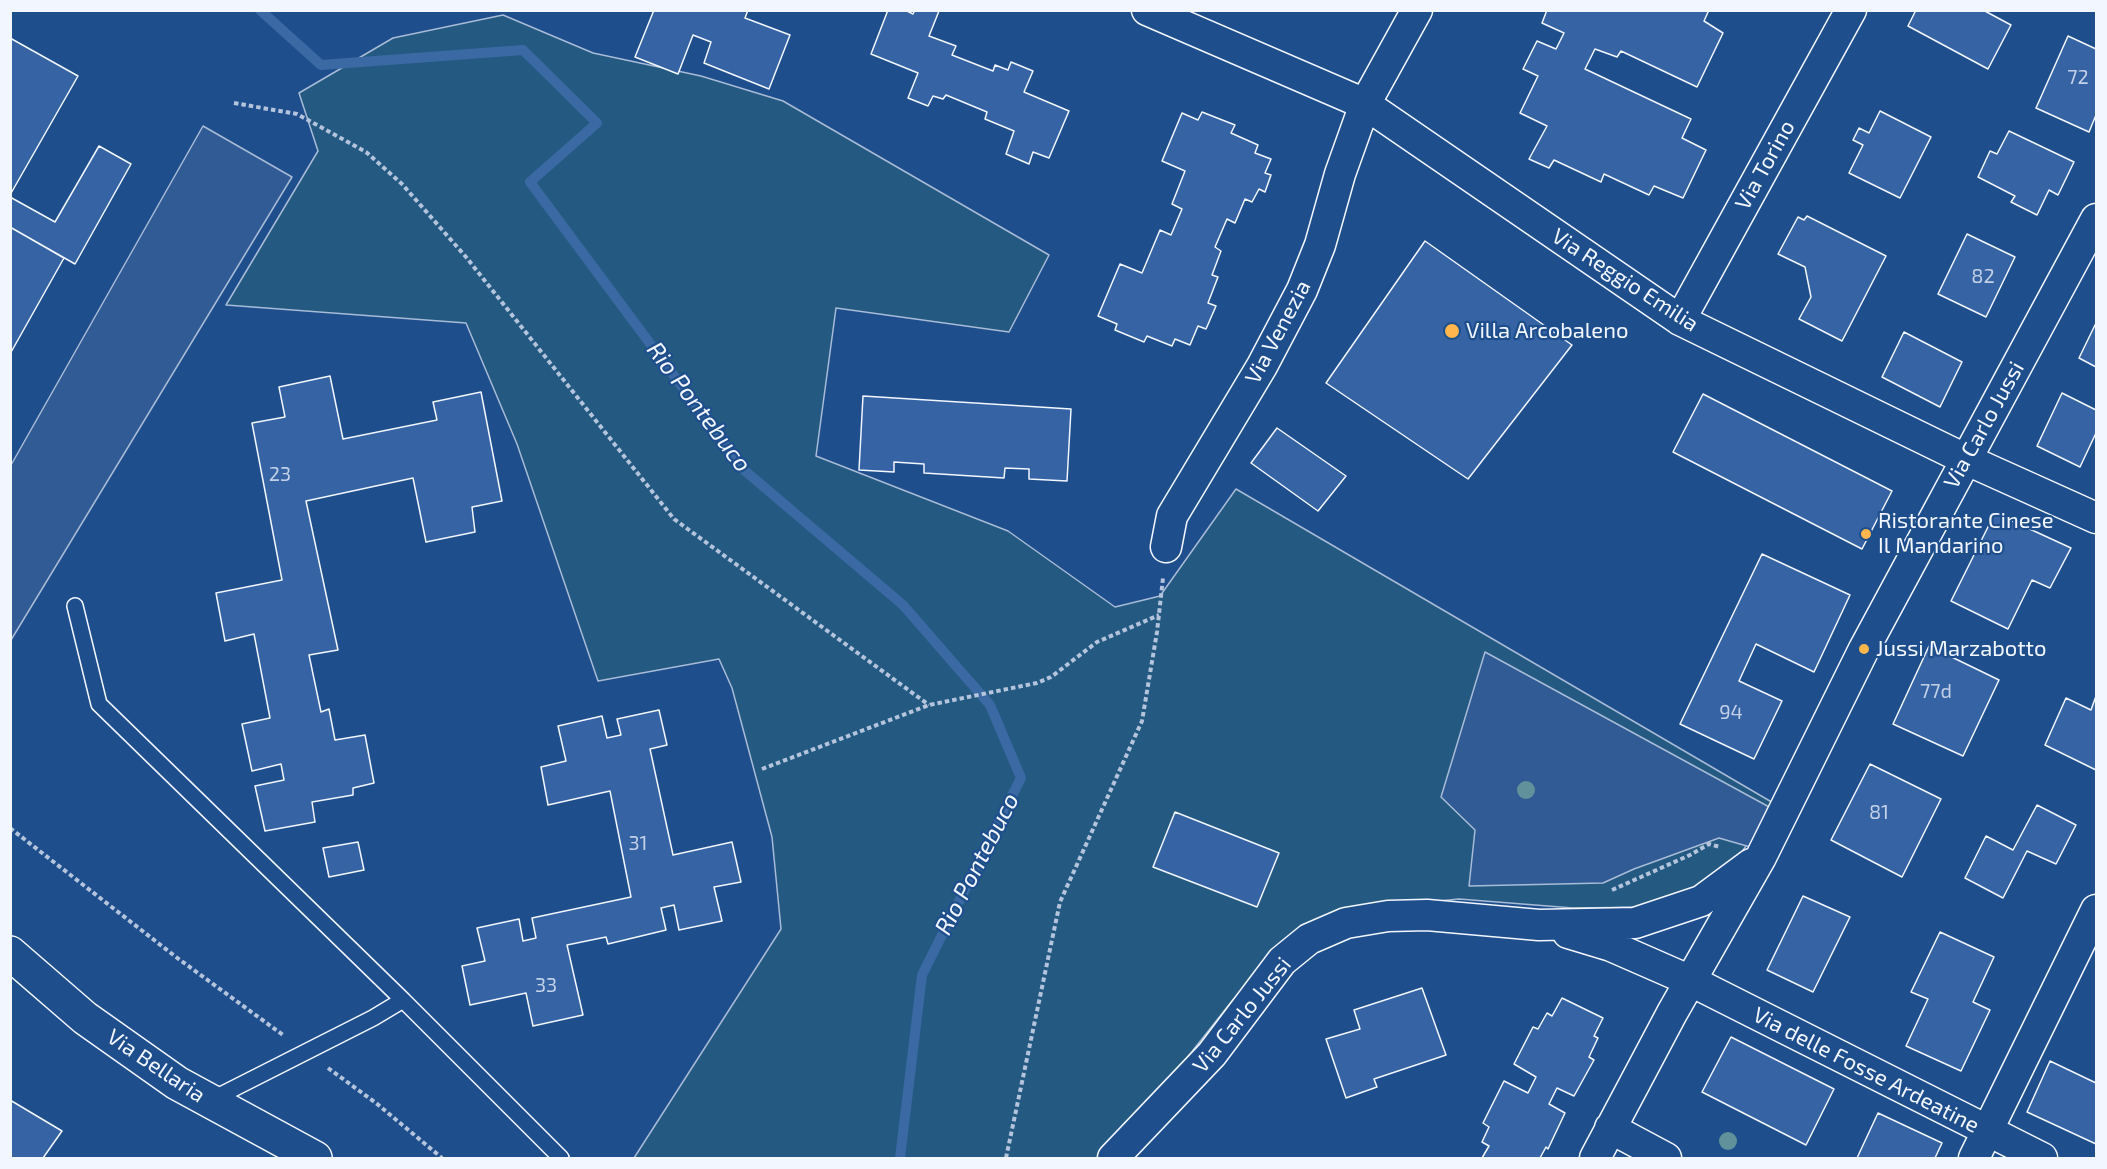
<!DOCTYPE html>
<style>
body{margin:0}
#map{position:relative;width:2107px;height:1169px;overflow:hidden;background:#1f4e8c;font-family:"Exo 2",sans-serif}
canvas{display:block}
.frame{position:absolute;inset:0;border:12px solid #f2f6ff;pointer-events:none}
</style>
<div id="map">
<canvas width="2107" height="1169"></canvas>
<div class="frame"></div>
</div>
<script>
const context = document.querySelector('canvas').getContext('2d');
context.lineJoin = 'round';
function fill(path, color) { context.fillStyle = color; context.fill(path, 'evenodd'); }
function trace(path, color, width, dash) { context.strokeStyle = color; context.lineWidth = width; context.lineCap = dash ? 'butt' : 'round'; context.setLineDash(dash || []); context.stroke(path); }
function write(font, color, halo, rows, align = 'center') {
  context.font = font + ' "Exo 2",sans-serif'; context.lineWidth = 4.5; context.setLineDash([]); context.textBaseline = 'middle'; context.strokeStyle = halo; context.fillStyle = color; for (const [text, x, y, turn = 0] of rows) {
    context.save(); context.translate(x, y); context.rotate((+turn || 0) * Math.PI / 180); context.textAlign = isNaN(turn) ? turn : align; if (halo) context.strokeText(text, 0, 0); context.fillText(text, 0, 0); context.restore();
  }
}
const green = new Path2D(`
 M503 15 593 53 701 76 783 101 1049 255 1009 332 836 308 816 456 1008 531 1115 607 1160 596 1236 489 1775 804 1717 888 1659 907 1573 908 1459 899 1388 906 1268 962 1232 1001 1160 1092 1098 1158H634L781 929 772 837 732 688 719 659 598 681 517 444 466 323 226 305 318 151 299 93 393 38Z`);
const parking = new Path2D(`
 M203 126 292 177 11 640V465Z
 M1485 652 1782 814 1764 851 1719 838 1634 869 1603 883 1469 886 1475 830 1441 797Z`);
const stream = new Path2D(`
 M260 10 321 65 523 50 597 123 530 182 744 470 903 605 990 705 1021 778 922 975 900 1158`);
const building = new Path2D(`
 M654 10H748L745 18 790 35 769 89 704 63 711 42 693 35 678 74 635 57Z
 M888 10H905L913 14 915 10 939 11 929 36 956 46 952 55 993 71 995 65 1008 70 1011 62 1033 71 1024 92 1069 111 1049 158 1033 152 1029 164 1006 154 1014 131 985 119 987 112 946 95 943 99 933 96 928 106 908 98 918 73 871 54Z
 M1547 10H1709L1704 21 1723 33 1697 87 1621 51 1617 57 1595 49 1585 69 1691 119 1682 138 1706 150 1683 198 1654 186 1649 195 1604 174 1601 182 1554 160 1549 168 1529 159 1547 126 1520 113 1538 76 1523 69 1537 41 1556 49 1564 33 1542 23Z
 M1916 10H1983L2011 25 1988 69 1908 26Z
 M2068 36 2096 49V115L2089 132 2036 108Z
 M10 38 78 76 10 195Z
 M1880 111 1931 137 1900 198 1849 173 1863 145 1853 140 1859 128 1869 133Z
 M1202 112 1235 125 1231 133 1258 145 1255 153 1271 159 1265 173 1271 175 1265 192 1259 189 1252 202 1245 199 1235 223 1227 219 1215 247 1221 251 1212 275 1218 277 1208 303 1216 306 1206 329 1198 326 1190 345 1175 339 1172 346 1147 336 1144 342 1115 330 1117 324 1098 316 1120 264 1142 273 1160 230 1171 235 1182 209 1172 204 1185 171 1162 161 1182 113 1198 120Z
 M2009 131 2074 162 2058 195 2049 190 2037 215 2011 202 2015 196 1978 177 1990 151 1997 154Z
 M99 146 131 164 75 264 10 227V197L55 222Z
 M1807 216 1886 256 1842 341 1799 319 1811 297 1805 267 1778 254 1798 217 1804 220Z
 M10 227 64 258 10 354Z
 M1967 234 2015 257 1986 317 1938 294Z
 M1425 241 1572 345 1468 479 1326 383Z
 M2096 323V367L2079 358Z
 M1904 332 1962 362 1940 407 1882 377Z
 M330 376 343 439 437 420 433 402 481 392 502 501 472 507 475 532 426 542 413 478 306 501 338 650 309 655 321 712 329 709 335 740 365 735 374 783 353 788V795L312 802 315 822 265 831 255 786 284 780 281 764 252 771 242 724 270 718 254 634 225 641 216 593 282 580 252 423 285 417 279 387Z
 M2062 393 2096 410V433L2080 467 2037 446Z
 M1703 394 1892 491 1862 549 1673 452Z
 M863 396 1071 409 1067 481 1029 479V469L1005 468 1004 478 924 473V464L894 462V472L859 470Z
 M1277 428 1346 476 1318 511 1251 463Z
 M1995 513 2071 548 2050 588 2032 580 2008 629 1951 601Z
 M1762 554 1850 595 1814 672 1756 644 1739 681 1782 701 1754 759 1680 724Z
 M1929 646 1999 680 1963 756 1893 724Z
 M2096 696V770L2045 745 2066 698 2091 710Z
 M659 710 667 745 650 749 673 855 732 842 741 882 714 887 722 921 679 930 674 905 661 908 666 930 608 944 606 937 567 945 583 1015 533 1026 526 993 470 1005 462 966 485 961 477 928 519 919 523 941 536 938 532 918 631 897 610 791 548 805 541 767 566 761 558 726 602 716 607 738 621 735 617 719Z
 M1870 764 1941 799 1902 877 1831 840Z
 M2037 805 2076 825 2056 864 2027 851 2003 898 1965 878 1986 836 2013 850Z
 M1175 812 1279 853 1257 907 1153 867Z
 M358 842 364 870 329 877 323 848Z
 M1803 896 1850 917 1813 992 1767 970Z
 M1940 932 1994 957 1973 1002 1990 1010 1961 1071 1906 1046 1928 999 1911 992Z
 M1422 988 1446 1055 1374 1079 1377 1087 1346 1098 1326 1039 1360 1029 1354 1010Z
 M1562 998 1603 1018 1594 1036 1598 1038 1589 1057 1594 1060 1574 1096 1557 1088 1549 1104 1565 1113 1548 1149 1546 1147 1540 1158H1482L1489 1146 1482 1142 1489 1127 1483 1123 1504 1081 1528 1093 1536 1077 1514 1064 1533 1027 1538 1029 1547 1013 1552 1016Z
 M1731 1037 1834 1089 1806 1145 1702 1092Z
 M2050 1061 2096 1083V1144L2027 1112Z
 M10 1100 62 1131 43 1158H10Z
 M1878 1113 1942 1143 1935 1158H1857Z`);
const path = new Path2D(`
 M234 103 297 114 366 152 402 184 466 257 674 519 929 705
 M762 769 929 705 1037 683 1051 677 1097 642 1159 615
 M10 828 176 957 283 1035
 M1612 890 1690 855 1709 844 1720 847
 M328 1068 376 1103 442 1158
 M1006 1158 1060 902 1142 721 1157 632 1163 578`);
const lane = new Path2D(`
 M75 606 99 704 403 1000
 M211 1100 373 1018 403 1000 561 1158`);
const street = new Path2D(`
 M1147 10 1365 104 1680 320 1965 459 2096 518
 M1680 320 1851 10
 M1166 547 1172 516 1262 366 1302 290 1320 245 1340 174 1365 104 1417 10
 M1568 933 1611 946 1691 981 2042 1158
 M1610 1128 1666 1158
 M1113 1158 1212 1054 1282 961 1309 939 1346 923 1388 916 1427 915 1539 925 1635 923 1701 901 1751 864
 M1595 1158 1672 1013 1761 857 1864 649 2096 219
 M1974 1158 2096 910`);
const secondary = new Path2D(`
 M10 953 85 1018 177 1083 315 1158`);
const trees = [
 [1526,790],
 [1728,1141]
];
const markers = [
 [1452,331,8,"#ffb74d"],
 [1866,534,6,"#ffb74d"],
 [1864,649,6,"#ffb74d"]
];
const numberNames = [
 ["72",2078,77],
 ["82",1983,276],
 ["23",280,474],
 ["77d",1936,691],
 ["94",1731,712],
 ["81",1879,812],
 ["31",638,843],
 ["33",546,985]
];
const streetNames = [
 ["Via Torino",1765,165,-61],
 ["Via Reggio Emilia",1625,280,33],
 ["Via Venezia",1278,332,-62],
 ["Via Carlo Jussi",1984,425,-61],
 ["Via Carlo Jussi",1242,1015,-51],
 ["Via Bellaria",156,1066,34],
 ["Via delle Fosse Ardeatine",1866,1070,27]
];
const poiNames = [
 ["Villa Arcobaleno",1466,331],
 ["Ristorante Cinese",1878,521],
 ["Il Mandarino",1878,546],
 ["Jussi Marzabotto",1876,649]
];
const waterNames = [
 ["Rio Pontebuco",699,407,53],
 ["Rio Pontebuco",977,864,-63]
];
fill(green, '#245a82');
trace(green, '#a8bbd7', 1.5);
fill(parking, '#305b95');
trace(parking, '#a8bbd7', 1.5);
trace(stream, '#3b69a3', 10);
fill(building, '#3563a3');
trace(building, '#f2f6ff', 1.5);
trace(lane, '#f2f6ff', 18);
trace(street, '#f2f6ff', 33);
trace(secondary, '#f2f6ff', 36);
trace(path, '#b3c4dc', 4, [4.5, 3]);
trace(lane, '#1f4e8c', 15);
trace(street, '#1f4e8c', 30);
trace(secondary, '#1f4e8c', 33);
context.fillStyle = '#61919a';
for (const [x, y] of trees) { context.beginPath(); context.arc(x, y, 9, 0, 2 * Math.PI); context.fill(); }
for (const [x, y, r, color] of markers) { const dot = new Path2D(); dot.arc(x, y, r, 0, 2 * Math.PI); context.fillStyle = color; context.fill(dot); trace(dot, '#1f4e8c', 2); }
write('20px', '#c3d1e8', null, numberNames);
write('22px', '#f2f6ff', '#1f4e8c', streetNames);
write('22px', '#f2f6ff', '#1f4e8c', poiNames, 'left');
write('italic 24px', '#f2f6ff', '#1f4e8c', waterNames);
</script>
